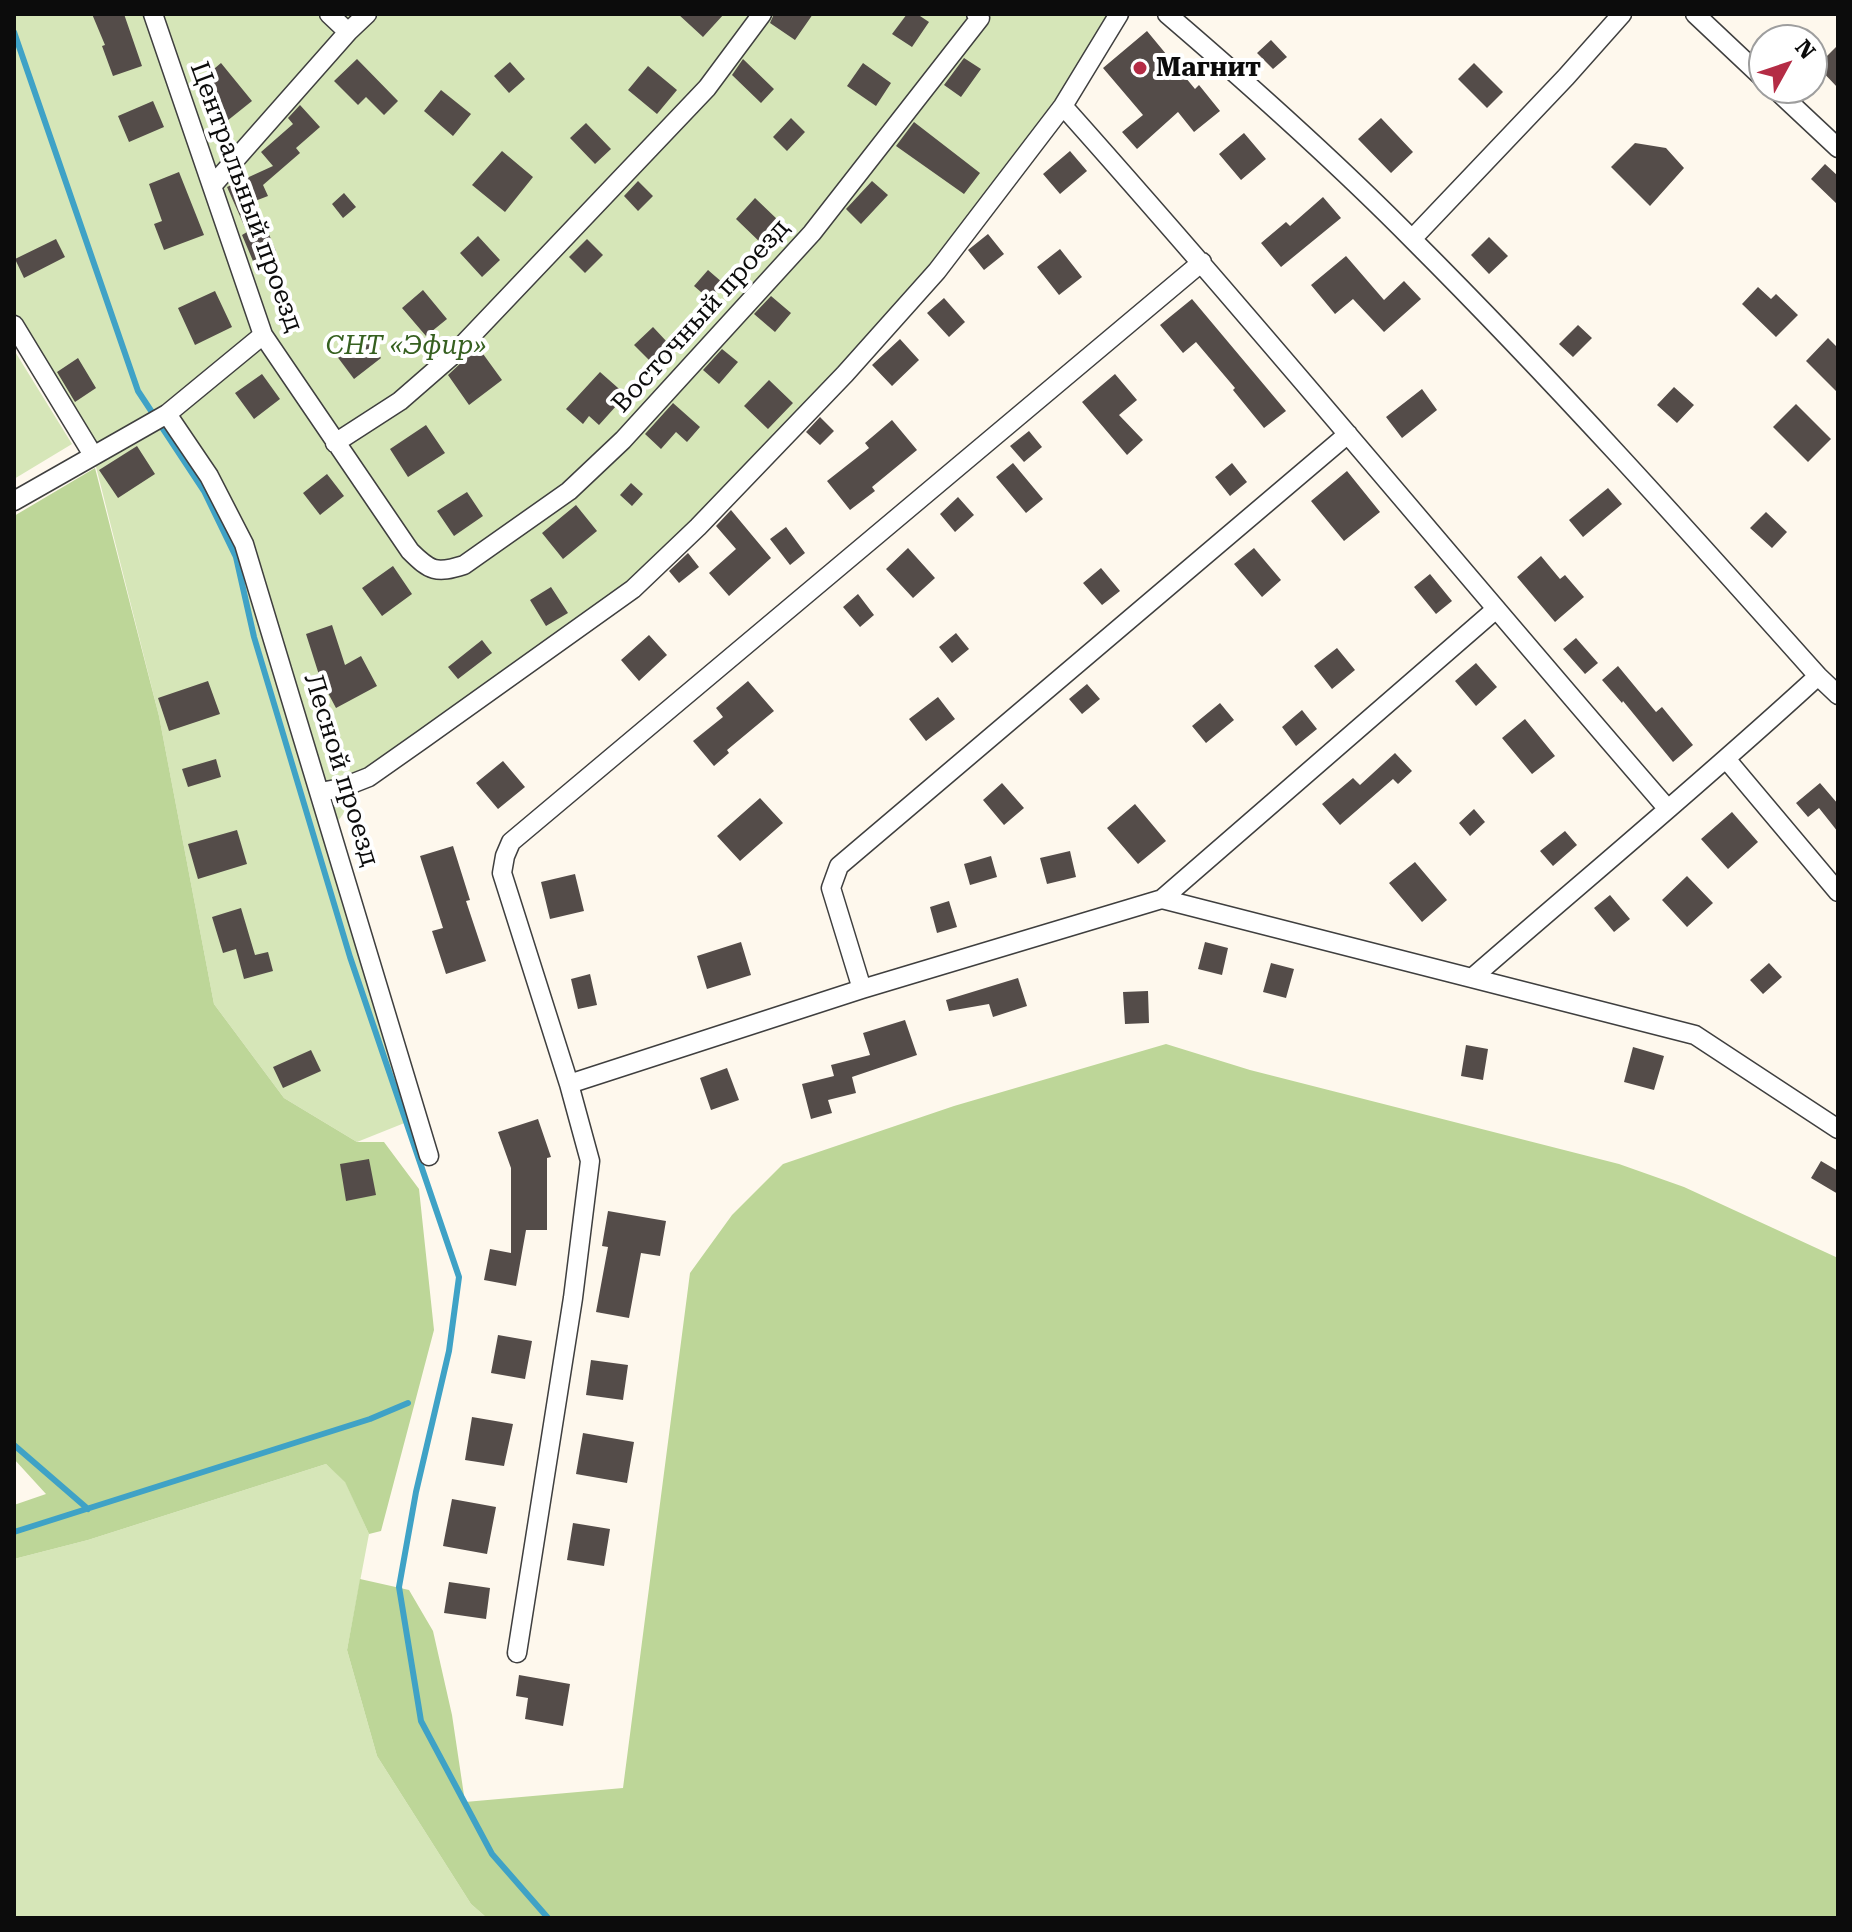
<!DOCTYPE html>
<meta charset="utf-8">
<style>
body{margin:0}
#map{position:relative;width:1852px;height:1932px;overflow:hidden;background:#fef8ed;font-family:"Roboto Serif",serif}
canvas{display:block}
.frame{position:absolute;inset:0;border:16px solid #0c0c0c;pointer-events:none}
.north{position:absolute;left:1748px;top:24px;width:80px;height:80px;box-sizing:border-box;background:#fff;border:2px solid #9e9e9e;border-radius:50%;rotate:50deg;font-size:22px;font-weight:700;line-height:32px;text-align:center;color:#0c0c0c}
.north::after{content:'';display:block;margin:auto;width:28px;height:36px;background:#b42c45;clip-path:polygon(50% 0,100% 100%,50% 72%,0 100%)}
</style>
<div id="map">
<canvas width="1852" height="1932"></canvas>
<div class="frame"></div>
<div class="north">N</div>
</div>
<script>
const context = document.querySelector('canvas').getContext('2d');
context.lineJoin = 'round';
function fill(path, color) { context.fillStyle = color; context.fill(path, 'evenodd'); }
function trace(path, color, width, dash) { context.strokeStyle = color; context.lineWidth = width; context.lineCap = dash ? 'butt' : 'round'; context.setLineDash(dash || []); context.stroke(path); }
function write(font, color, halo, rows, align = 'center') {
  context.font = font + ' "Roboto Serif",serif'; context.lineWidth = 8; context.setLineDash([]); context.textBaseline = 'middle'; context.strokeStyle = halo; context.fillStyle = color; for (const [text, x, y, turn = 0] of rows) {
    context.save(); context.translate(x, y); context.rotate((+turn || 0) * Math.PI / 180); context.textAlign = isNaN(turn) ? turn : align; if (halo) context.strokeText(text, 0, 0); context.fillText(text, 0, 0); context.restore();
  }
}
const green = new Path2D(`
 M14 14H1118L937 271 633 589 370 777 330 832 417 1118 357 1142 284 1098 214 1004 159 716 93 455 14 325Z
 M14 350 72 444 14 479Z
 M326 1464 345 1481 369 1534 347 1650 377 1756 471 1904 487 1918H14V1559L88 1540Z`);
const forest = new Path2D(`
 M95 468 159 716 214 1004 284 1098 357 1142H384L419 1189 434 1330 381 1531 369 1534 345 1482 326 1464 88 1540 14 1559V1505L46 1494 14 1459V516Z
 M1166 1044 1250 1070 1619 1164 1684 1187 1838 1258V1918H487L471 1904 377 1756 347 1650 360 1579 409 1590 433 1631 452 1715 465 1802 623 1788 690 1273 732 1215 783 1164 954 1106Z`);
const stream = new Path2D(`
 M14 32 138 391 204 491 236 557 254 637 350 957 459 1277 449 1351 416 1492 399 1587 421 1721 492 1854 548 1918
 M14 1445 88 1509
 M14 1532 370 1419 408 1403`);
const building = new Path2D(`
 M92 14H124L142 66 113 76 102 46 105 45Z
 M678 14H724L703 37Z
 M774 14H813L795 40 770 23Z
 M907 14H917L929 22 912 47 892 34Z
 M1147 31 1195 89 1199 85 1220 111 1194 132 1178 112 1137 149 1122 132 1143 115 1103 68Z
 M1271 40 1287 57 1273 69 1257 53Z
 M1838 45V88L1817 66Z
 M964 58 981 69 961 97 944 85Z
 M357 59 398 101 384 115 366 97 358 105 334 81Z
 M743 59 774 89 761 103 732 75Z
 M510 62 525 79 509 93 494 76Z
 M221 63 252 101 227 121 196 84Z
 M863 63 891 83 876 106 847 86Z
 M1474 63 1503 92 1487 108 1458 79Z
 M648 66 677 90 657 114 628 90Z
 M441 90 471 114 453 136 424 111Z
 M153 101 164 127 129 142 118 116Z
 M300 105 320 127 296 148 300 153 263 185 268 196 255 201 276 251 253 261 242 235 247 232 227 187 273 166 261 152 293 124 288 118Z
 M791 118 805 132 787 151 773 137Z
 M1381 118 1413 152 1391 173 1358 139Z
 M914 122 980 173 964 194 896 146Z
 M586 123 611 149 595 164 570 138Z
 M1244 133 1266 159 1241 180 1219 154Z
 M1635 143 1666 148 1684 168 1650 206 1611 167Z
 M502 151 533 177 505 212 472 185Z
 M1070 151 1087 171 1060 194 1043 174Z
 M1825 164 1838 176V205L1811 179Z
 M179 172 204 235 164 250 154 224 162 221 149 184Z
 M638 181 653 196 638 211 624 196Z
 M872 181 888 195 861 224 846 209Z
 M344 193 356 207 343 218 332 204Z
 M1323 197 1341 218 1281 267 1261 243 1286 222 1290 226Z
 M755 198 779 221 771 229 776 234 764 246 736 219Z
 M988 234 1004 254 984 270 968 250Z
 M478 236 500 260 482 277 460 253Z
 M1489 237 1508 256 1489 274 1471 255Z
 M56 239 65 257 24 278 15 259Z
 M587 239 603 255 585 273 569 257Z
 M1060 249 1082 277 1059 295 1037 267Z
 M1346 256 1384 300 1404 281 1421 299 1384 332 1353 299 1335 314 1311 285Z
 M708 270 723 283 709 299 694 286Z
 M1758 287 1771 299 1776 294 1798 315 1776 337 1742 304Z
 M423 290 447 319 426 336 402 308Z
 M215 291 232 327 195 345 178 308Z
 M771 296 791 313 775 332 754 314Z
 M944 298 965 322 949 337 927 313Z
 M1192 299 1286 411 1264 428 1233 390 1235 388 1196 342 1183 353 1160 325Z
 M1578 325 1592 338 1573 357 1559 344Z
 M653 327 668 343 650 361 634 345Z
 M363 335 381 358 354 379 336 355Z
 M1828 338 1838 348V393L1806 361Z
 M900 339 919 360 892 386 872 365Z
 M478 347 502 380 469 405 448 375Z
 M722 349 738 362 719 384 703 370Z
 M78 358 96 388 75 402 57 372Z
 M600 372 626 395 599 425 589 416 583 424 566 409Z
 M262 374 280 399 254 419 235 393Z
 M1115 374 1137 400 1119 415 1143 440 1127 455 1082 402Z
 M769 380 793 403 768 429 744 406Z
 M1674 387 1694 405 1677 423 1657 405Z
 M1422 389 1437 410 1402 438 1386 417Z
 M673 403 700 427 687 442 676 432 661 449 645 434Z
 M1796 404 1831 439 1808 462 1773 427Z
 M820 417 834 431 820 445 806 432Z
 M892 420 917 450 872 487 875 491 850 510 827 481 869 448 865 443Z
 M426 425 445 453 408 477 390 449Z
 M1029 431 1042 447 1024 462 1010 446Z
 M137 446 155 474 118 498 99 470Z
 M1013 463 1043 499 1026 513 996 477Z
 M1232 463 1247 482 1230 496 1215 477Z
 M1347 471 1380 512 1344 541 1311 501Z
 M327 474 344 496 320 515 303 493Z
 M631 483 643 494 632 506 620 495Z
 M1608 488 1622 504 1583 537 1569 520Z
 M467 492 483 516 454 536 437 511Z
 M958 497 974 515 955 532 940 514Z
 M576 505 597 531 563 559 542 533Z
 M731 510 771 558 729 596 709 573 736 549 716 526Z
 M1766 512 1787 532 1772 548 1750 528Z
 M786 527 805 553 790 565 770 539Z
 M908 548 935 578 913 598 886 569Z
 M1254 548 1281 580 1262 597 1234 564Z
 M688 553 699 567 679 583 669 571Z
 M1541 556 1560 579 1565 575 1584 597 1555 622 1517 577Z
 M393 566 412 594 382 616 362 588Z
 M1101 568 1120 591 1102 605 1083 583Z
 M1430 574 1452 601 1436 614 1414 587Z
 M551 587 568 613 546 626 530 600Z
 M858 594 874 615 860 627 843 607Z
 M332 625 345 665 361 656 377 686 336 708 320 678 306 634Z
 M956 633 969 649 952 663 939 647Z
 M649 635 667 655 639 681 621 660Z
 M1576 638 1598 663 1585 674 1563 649Z
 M482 640 492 653 458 679 448 667Z
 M1337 648 1355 670 1332 689 1314 666Z
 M1476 663 1497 687 1476 706 1455 681Z
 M1618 666 1656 712 1662 707 1693 745 1673 762 1623 701 1622 703 1602 680Z
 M208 681 220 714 169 731 158 698Z
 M748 681 774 711 727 750 729 753 714 766 693 741 723 717 716 708Z
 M1087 684 1100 699 1082 714 1069 699Z
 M938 697 955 719 926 741 909 719Z
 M1220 703 1234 720 1206 743 1192 726Z
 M1302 710 1317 729 1296 746 1282 727Z
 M1525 719 1555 756 1532 774 1502 738Z
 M1395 753 1412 771 1398 784 1393 779 1340 825 1322 804 1353 778 1360 785Z
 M216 759 221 777 188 787 182 769Z
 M503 761 525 787 498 809 476 783Z
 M1002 783 1024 808 1004 825 983 800Z
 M1820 783 1838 804V832L1819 808 1808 817 1796 803Z
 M760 798 783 823 740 861 717 836Z
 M1135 804 1166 841 1138 864 1107 828Z
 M1474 809 1485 822 1470 836 1459 823Z
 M1732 812 1758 842 1728 869 1701 839Z
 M237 830 247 864 198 879 188 844Z
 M1565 831 1577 845 1553 866 1540 851Z
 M453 846 470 900 466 901 486 961 446 974 432 931 443 928 420 856Z
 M1070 851 1076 877 1047 884 1040 858Z
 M991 856 997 877 970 885 964 864Z
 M1415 862 1447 900 1422 922 1389 883Z
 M575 874 584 911 550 919 541 882Z
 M1687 876 1713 903 1687 927 1662 900Z
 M1610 895 1630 919 1614 932 1594 908Z
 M949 901 957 927 937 933 930 907Z
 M241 908 255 955 268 952 273 971 244 979 236 949 223 953 212 917Z
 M741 942 751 975 707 989 697 956Z
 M1205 942 1228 948 1222 975 1198 969Z
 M1271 963 1294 969 1286 998 1263 992Z
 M1769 963 1782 977 1763 994 1750 980Z
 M590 974 597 1005 578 1009 571 979Z
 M1018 978 1027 1006 993 1017 989 1004 949 1011 946 1000Z
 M1148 991 1149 1023 1125 1024 1123 992Z
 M905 1020 917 1055 852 1077 856 1093 828 1100 832 1113 811 1119 802 1084 834 1076 831 1065 870 1055 863 1033Z
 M1466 1045 1488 1049 1483 1080 1461 1076Z
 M1633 1047 1664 1056 1654 1090 1624 1082Z
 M311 1050 321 1071 283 1088 273 1067Z
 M727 1068 739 1100 711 1110 700 1078Z
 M538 1119 551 1157 547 1158V1230H526L516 1286 484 1280 490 1249 511 1253V1168L498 1132Z
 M369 1159 376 1195 346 1201 340 1164Z
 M1821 1161 1838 1171V1194L1811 1178Z
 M608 1211 666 1221 660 1256 641 1253 629 1318 596 1312 608 1247 602 1246Z
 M498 1335 532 1341 525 1379 491 1373Z
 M591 1360 628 1365 623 1400 586 1395Z
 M472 1417 513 1424 504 1466 465 1460Z
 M583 1433 634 1442 627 1483 576 1474Z
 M452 1499 496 1507 487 1554 443 1546Z
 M573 1523 610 1529 604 1566 567 1560Z
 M449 1582 490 1588 486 1619 444 1613Z
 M519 1675 570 1684 563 1726 525 1719 528 1698 516 1696Z`);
const minor = new Path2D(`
 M153 14 263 335 410 551C430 571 436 574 464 565L569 491 623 440 812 233 980 18 976 14
 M329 14 348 32
 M1167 14C1251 86 1335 161 1413 240 1553 380 1686 528 1818 676L1838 695
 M1695 14 1764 79
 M1774 88 1838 148
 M1063 106C1269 337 1465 575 1667 808
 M212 186 348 32 367 14
 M1412 239 1566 77 1622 14
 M14 325 93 455
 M167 414 209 476 244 544 429 1156
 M335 443 400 401 454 354 707 88 762 14
 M14 501 167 414 263 335
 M1727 760 1838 892
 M321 792 341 788 369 777 423 739 633 589 698 527 845 374 937 271 1063 106 1119 14
 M1162 899 1495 610
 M1472 978C1587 878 1705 780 1818 676
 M862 989 831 888 839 866 1348 434
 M569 1084 862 989 1162 899 1695 1035 1838 1129
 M517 1653 573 1298 590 1161 569 1084 502 873 505 856 511 842 1202 262`);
const markers = [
 [1140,68,8,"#b42c45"]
];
const poiNames = [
 ["Магнит",1156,68]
];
const streetNames = [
 ["Центральный проезд",246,197,70],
 ["Восточный проезд",701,316,-48],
 ["Лесной проезд",341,770,73]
];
const parkNames = [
 ["СНТ «Эфир»",406,346]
];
fill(green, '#d6e6b8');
fill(forest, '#bdd698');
trace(stream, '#3fa2c6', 6);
fill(building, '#544c49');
trace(minor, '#3f3f3f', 21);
trace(minor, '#fff', 18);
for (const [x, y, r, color] of markers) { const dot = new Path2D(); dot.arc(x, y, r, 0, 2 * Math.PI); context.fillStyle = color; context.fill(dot); trace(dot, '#fff', 3); }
write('bold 26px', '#0c0c0c', '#fff', poiNames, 'left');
write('26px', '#0c0c0c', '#fff', streetNames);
write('italic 26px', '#366020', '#fff', parkNames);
</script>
